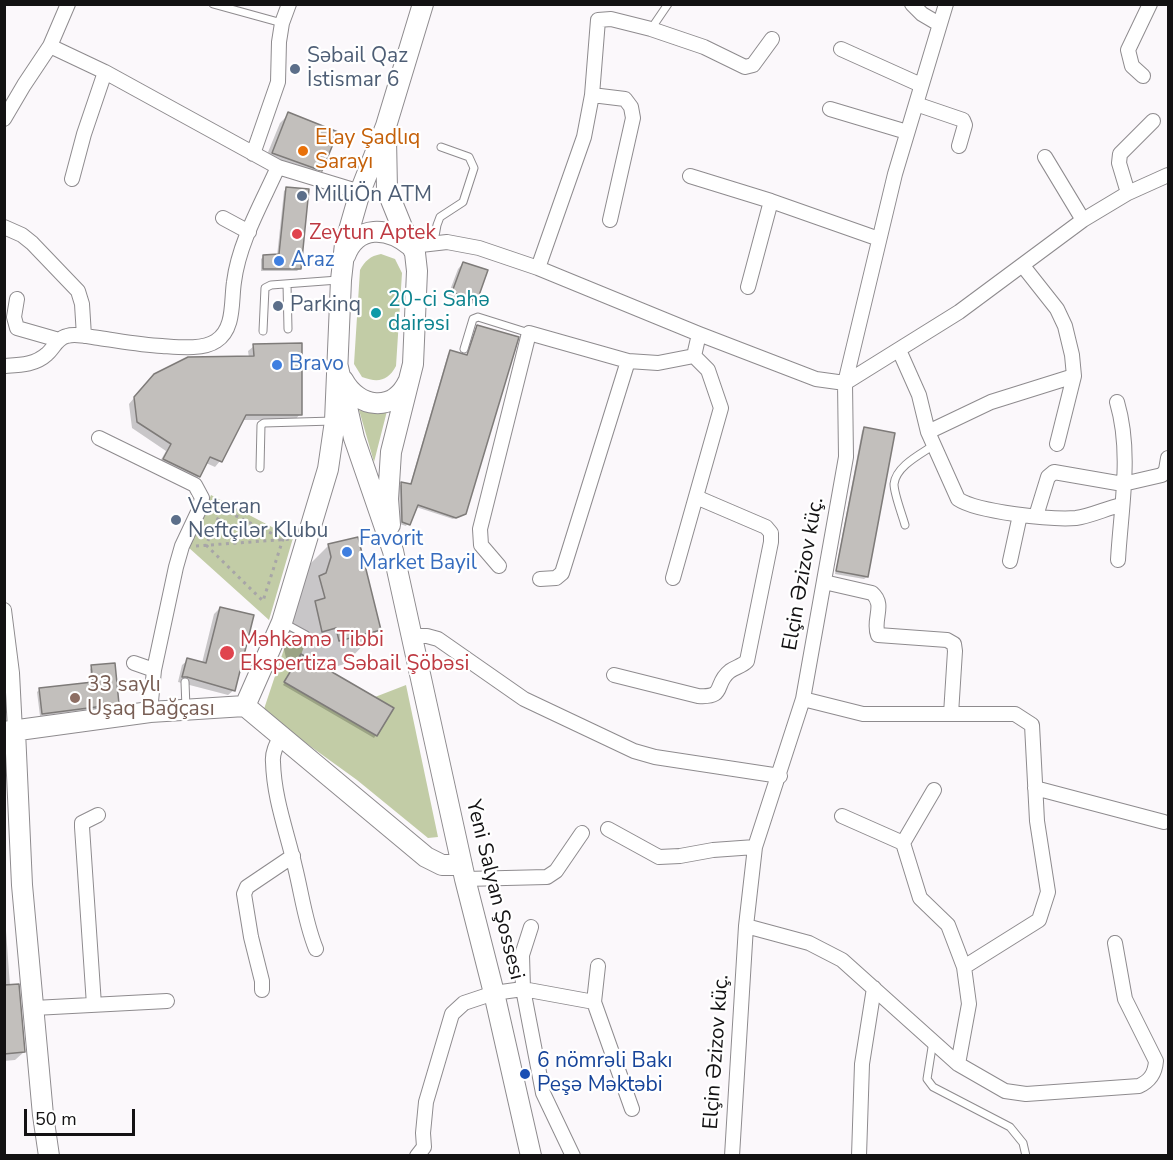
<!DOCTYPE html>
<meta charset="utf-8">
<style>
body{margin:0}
#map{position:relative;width:1173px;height:1160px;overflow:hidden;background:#fbf8fb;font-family:"Nunito Sans",sans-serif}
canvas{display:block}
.frame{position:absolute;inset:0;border:6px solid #131213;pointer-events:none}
.scale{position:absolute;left:24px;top:1109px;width:111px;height:27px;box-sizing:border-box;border:3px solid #131213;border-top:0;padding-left:8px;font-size:18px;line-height:21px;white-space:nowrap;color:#131213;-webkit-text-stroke:4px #fff;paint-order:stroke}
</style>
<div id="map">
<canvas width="1173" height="1160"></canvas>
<div class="frame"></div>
<div class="scale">50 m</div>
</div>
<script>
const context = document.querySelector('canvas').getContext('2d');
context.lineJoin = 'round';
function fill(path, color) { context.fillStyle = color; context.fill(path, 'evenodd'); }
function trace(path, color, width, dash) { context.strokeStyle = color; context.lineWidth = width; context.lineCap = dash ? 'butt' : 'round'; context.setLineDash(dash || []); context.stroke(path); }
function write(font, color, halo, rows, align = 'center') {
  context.font = font + ' "Nunito Sans",sans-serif'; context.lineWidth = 4.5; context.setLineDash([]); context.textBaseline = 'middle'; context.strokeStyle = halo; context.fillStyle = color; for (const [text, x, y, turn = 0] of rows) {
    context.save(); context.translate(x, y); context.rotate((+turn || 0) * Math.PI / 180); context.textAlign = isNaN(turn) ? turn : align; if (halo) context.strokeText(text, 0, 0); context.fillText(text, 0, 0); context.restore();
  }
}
const green = new Path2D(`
 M381 254 395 259 402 273 396 366C388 381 378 383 362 377L354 364 360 270C365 261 370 256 381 254Z
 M359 410 373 413 387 411 374 462Z
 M211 495 293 538 269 620 188 547Z
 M288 637 305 644 301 655 375 697 406 685 438 837 428 838 357 780 263 712Z`);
const shadow = new Path2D(`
 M289 114 321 170 312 179 264 162 280 123Z
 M287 188 300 268 297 271H261V259L264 256H277L284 191Z
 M463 263 476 300 470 306 447 298 458 269Z
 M477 327 461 516 453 519 416 507 406 526 400 524 399 486 402 484 410 485 448 354 450 352 466 356Z
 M254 346 300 414 295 420H242L220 461 215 467 206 463 199 476 194 482 158 465 166 451 132 428 129 404 148 381 249 358 248 351Z
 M864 428 867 577 864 579 835 574 862 431Z
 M329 545 379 629 345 664 324 670 376 735 374 738 283 685 296 664 288 666 281 637 294 580Z
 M220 608 234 690 228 695 178 682 182 665 188 660 202 663 214 614Z
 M92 667 118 704 115 706 40 716 37 692 40 689 91 683 90 669Z
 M4 903 10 986 24 1052 15 1060 4 1061Z`);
const building = new Path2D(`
 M288 112 338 132 322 171 272 153Z
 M286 187 309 189 301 269H263V255L279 254Z
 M463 262 488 270 477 301 452 292Z
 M477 325 519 337 466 514 456 518 418 505 410 525 402 522 401 482 411 484 450 350 467 355Z
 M302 343V415H246L222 462 210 457 200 477 163 459 171 444 137 422 134 397 154 374 188 357 254 356 253 344Z
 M864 427 895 433 868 577 836 571Z
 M358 537 381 630 339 641 336 628 322 632 315 601 325 598 319 576 326 573 331 557 328 544Z
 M220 607 254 615 235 691 187 677H182L187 658 206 663Z
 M301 654 394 708 377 736 284 682Z
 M115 663 119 704 42 714 39 688 93 682 91 665Z
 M19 984 25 1052 4 1054V985Z`);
const path = new Path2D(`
 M222 509 283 539 263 601 206 545 225 503
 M196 546 291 539`);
const lane = new Path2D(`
 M213 4 282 23
 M651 29 668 4
 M434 242 437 225 440 217 463 202 474 168 469 157 441 147
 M287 284 288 329
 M263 331 265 288 271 285 338 280
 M464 349 473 319 478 317 529 333
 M260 468 261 425 264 423 333 421
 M905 525C902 514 894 494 894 484 896 466 921 454 934 445
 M284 623 306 635
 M185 682 186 708
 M933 1041 927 1079 933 1087 1010 1127 1023 1143 1026 1156`);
const street = new Path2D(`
 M68 4 50 46 105 72 278 167 360 192
 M912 4 922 14 939 24
 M841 49 921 85
 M1143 76 1132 66 1128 50 1150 4
 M592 95 625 99 631 107 633 118 610 220
 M916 104 963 120 965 125 959 146
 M830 109 907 132
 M4 119 24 85 50 46
 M253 154 278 82 279 42 282 23 289 4
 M1045 157 1083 220
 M690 176 771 201 879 239
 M72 179 84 134 105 72
 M1128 193 1119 163 1120 154 1153 121
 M223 218 249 232
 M4 227 22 235 32 243 78 291 82 304 84 336
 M412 246 447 242 479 248 538 268 699 334 816 379 845 383 959 312 1083 220 1128 193 1168 175
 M1023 266 1057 309 1065 326 1072 355 1074 376 1057 444
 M538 268 584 137 592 95 598 20 611 19 651 29 704 47 745 67 753 65 772 39
 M748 287 771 201
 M17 299 14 317 17 328 59 340
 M899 350 919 395 928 432 958 499C977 512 1052 520 1076 518 1091 516 1107 508 1121 505
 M4 366C20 365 35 365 47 354 54 348 57 338 67 336 76 333 89 337 99 338 120 341 141 345 162 346 178 347 203 350 216 341 235 329 231 301 234 282 239 242 262 203 278 167
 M1117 402C1132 453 1121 507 1118 560
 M928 432 991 402 1074 376
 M99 438 195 485 202 498 199 510 182 546 176 567 154 670 150 712
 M1036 516 1048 477 1054 472 1123 484 1162 475 1166 470 1168 458
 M1010 561 1020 515
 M499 566 481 545 480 529 529 333 628 361 658 363 694 356
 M673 578 721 408 708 370 694 356 699 334
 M540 579 556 578 562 573 628 361
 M824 582 872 593C886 605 872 620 878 635L947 640 954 644 955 651 951 714
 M4 610 12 673 15 731
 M412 636H427L438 639 524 699 634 751 655 757 780 776
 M134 663 154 670
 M614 675 698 696C727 698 713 684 730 671 736 667 742 666 747 661L771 542V533L766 527 696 497
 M803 699 863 714H1015L1032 725 1037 821 1048 892 1039 920 964 967
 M281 736C276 745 272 753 273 762 274 799 287 832 295 867 302 895 305 922 316 949
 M1035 788 1164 822
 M934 790 903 843 920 898 948 925 964 967 969 1004 958 1064
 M842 816 903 843
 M608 829 659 857 680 856 713 850 755 847
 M465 879 547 877 556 871 582 833
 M746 926 809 943 842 960 958 1064 1005 1091 1026 1094 1139 1086C1150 1081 1155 1074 1156 1061L1125 999 1115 943
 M531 927 522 955 523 989 543 1093 573 1156
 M598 966 594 1002 632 1109
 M262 990V981L251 937 244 894 247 887 293 856
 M94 1005 82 827V823L98 815
 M34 1008 167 1001
 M417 1156 424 1147 423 1133 426 1102 452 1014 464 1003 494 993 523 989 594 1002
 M732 1156 746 926 755 847 803 699 846 457 845 383 895 174 946 4
 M859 1156 862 1064 874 988`);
const secondary = new Path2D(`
 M386 138 387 190 402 227 415 253 417 271 413 364 391 452 388 499 390 525
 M345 256C357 224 388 227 411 246
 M337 363 354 438 393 551 465 879 494 993 531 1156
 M343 380C358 408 393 413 408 382
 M245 706 282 622 328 469 335 421 341 280 345 244 360 192 386 126 423 4
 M245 706 426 857 442 865H462
 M15 731 22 885 43 1115 49 1156
 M4 732 150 712 245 706`);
const markers = [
 [295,69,6,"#5c6f8a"],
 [303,151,6,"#e8710a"],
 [302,196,6,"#5c6f8a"],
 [297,234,6,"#e0444e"],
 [279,261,6,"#3f7fe0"],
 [278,306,6,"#5c6f8a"],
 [376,313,6,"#0f9aa8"],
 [277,365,6,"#3f7fe0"],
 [176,520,6,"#5c6f8a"],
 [347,552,6,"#3f7fe0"],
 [227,653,8,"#e0444e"],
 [75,698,6,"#8d6e63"],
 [525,1074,6,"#1a4fb4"]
];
const serviceNames = [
 ["Səbail Qaz",307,57],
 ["İstismar 6",307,81],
 ["MilliÖn ATM",314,196],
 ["Parkinq",290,306],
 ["Veteran",188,508],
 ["Neftçilər Klubu",188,532]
];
const foodNames = [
 ["Elay Şadlıq",315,139],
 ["Sarayı",315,163]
];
const healthNames = [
 ["Zeytun Aptek",309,234],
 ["Məhkəmə Tibbi",240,641],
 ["Ekspertiza Səbail Şöbəsi",240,665]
];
const shopNames = [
 ["Araz",291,261],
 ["Bravo",289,365],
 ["Favorit",359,540],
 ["Market Bayil",359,564]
];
const cultureNames = [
 ["20-ci Sahə",388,301],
 ["dairəsi",388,325]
];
const streetNames = [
 ["Elçin Əzizov küç.",804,574,-80],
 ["Yeni Salyan Şossesi",494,890,76],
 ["Elçin Əzizov küç.",717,1052,-86]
];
const educationNames = [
 ["33 saylı",87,686],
 ["Uşaq Bağçası",87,710]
];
const transitNames = [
 ["6 nömrəli Bakı",537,1062],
 ["Peşə Məktəbi",537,1086]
];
fill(green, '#c2cca6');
fill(shadow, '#0003');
fill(building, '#c2bfbc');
trace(building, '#7e7b79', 1.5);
trace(lane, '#8e8b8e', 9);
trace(street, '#8e8b8e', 16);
trace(secondary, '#8e8b8e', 22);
trace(path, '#a7a5a7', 3, [3, 4.5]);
trace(lane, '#fff', 7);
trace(street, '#fff', 14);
trace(secondary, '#fff', 20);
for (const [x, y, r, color] of markers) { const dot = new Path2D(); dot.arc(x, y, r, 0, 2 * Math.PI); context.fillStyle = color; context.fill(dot); trace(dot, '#fff', 2); }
write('21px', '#4e5e75', '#fff', serviceNames, 'left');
write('21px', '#c56008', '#fff', foodNames, 'left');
write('21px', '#be3a42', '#fff', healthNames, 'left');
write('21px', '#366cbe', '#fff', shopNames, 'left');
write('21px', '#0d838f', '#fff', cultureNames, 'left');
write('21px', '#131213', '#fff', streetNames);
write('21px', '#785e54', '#fff', educationNames, 'left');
write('21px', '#164399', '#fff', transitNames, 'left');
</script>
